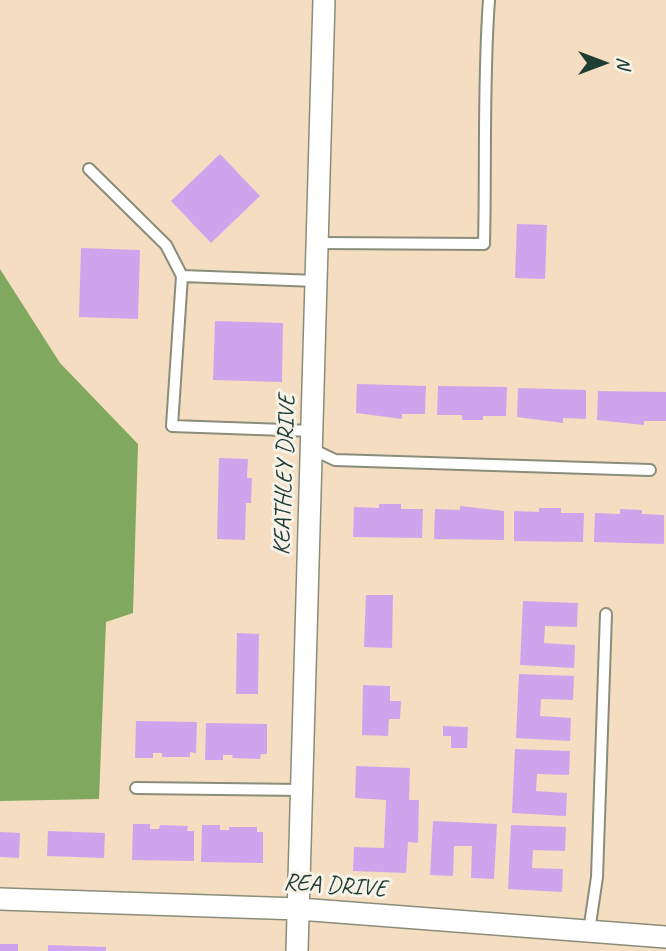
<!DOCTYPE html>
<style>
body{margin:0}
#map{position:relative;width:666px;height:951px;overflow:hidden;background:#f4ddc0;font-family:Caveat,sans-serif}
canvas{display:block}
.north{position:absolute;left:568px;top:28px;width:70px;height:70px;-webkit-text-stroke:5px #f7f3e8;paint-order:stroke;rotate:90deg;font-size:19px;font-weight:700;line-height:28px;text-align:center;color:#1f3d34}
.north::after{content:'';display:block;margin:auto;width:24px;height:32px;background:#1f3d34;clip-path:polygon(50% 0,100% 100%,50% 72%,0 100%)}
</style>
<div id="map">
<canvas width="666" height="951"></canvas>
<div class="north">N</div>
</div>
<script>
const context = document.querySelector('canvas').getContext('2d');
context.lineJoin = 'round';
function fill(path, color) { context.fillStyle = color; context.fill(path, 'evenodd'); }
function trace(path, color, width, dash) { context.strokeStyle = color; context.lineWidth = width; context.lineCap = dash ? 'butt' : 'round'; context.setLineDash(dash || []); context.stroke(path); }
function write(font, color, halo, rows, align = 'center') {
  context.font = font + ' Caveat,sans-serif'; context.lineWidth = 6; context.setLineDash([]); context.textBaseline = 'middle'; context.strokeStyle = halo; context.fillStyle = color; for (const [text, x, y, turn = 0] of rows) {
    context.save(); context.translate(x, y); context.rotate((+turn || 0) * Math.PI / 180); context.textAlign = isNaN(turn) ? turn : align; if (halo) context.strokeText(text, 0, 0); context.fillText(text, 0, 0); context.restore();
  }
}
const forest = new Path2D(`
 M0 269 60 363 138 444 133 613 106 622 99 799 0 801Z`);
const building = new Path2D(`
 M220 154 260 196 211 243 171 201Z
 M517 224 547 225 545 279 515 278Z
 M81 248 140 250 138 319 79 317Z
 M215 321 283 323 282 382 213 380Z
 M357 384 426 386 425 414H402V419L356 413Z
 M438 386 507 387 506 416H483V420H462V415H437Z
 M518 388 586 390V419L563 418V423L517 417Z
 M598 391 666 392V421H644V425L597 420Z
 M219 458 248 459 247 478H252L251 503H246L245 540 217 539Z
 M379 504H401V509H423L422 538 353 537 354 507 379 508Z
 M460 506 504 511V540L434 539 435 509 460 510Z
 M539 508H561V513H584L583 542 514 541V511L539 512Z
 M620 509 642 510V514L664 515V544L594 542 595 513 620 514Z
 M366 595H393L392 648 364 647Z
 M523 601 578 603 577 627 545 626 544 643 575 645 574 668 520 665Z
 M237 633 259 634 258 694H236Z
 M519 674 574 676 573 700 541 699 540 716 571 718 570 741 516 738Z
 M363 685 390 686V701H401L400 719H389L388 736 362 735Z
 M136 721 197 722 196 753 190 752V757H162V753H153V758H135Z
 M206 723 267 724V754H261L260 759 232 758 233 755H223V760H205Z
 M443 726 468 727 467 748H451V736H443Z
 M515 749 570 751 569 775 537 774 536 791 567 793 566 816 512 813Z
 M356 766 410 768 409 800H419L418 843 408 842 406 873 353 871 354 847 384 848 386 800 355 798Z
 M433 821 497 824 494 879 471 878 472 846H454L453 876 430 875Z
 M133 824H150V829H159L160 825 188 826 187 831H194V861L132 860Z
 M202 825H220V830H229V827H257V832H263V863L201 862Z
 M511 825 566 827 565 851 533 850 532 868 563 869 562 892 508 889Z
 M48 831 105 833 104 858 47 856Z
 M0 832 20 833 19 858 0 857Z
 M0 944H18V951H0Z
 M48 945 106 947V951H48Z`);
const service = new Path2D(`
 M89 169 166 245 182 276
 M318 243 484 244C486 162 483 81 489 0
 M313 431 172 426 182 276 317 281
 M312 449 335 460 650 470
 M136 788 303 790
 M589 931 597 877 606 614`);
const minor = new Path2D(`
 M0 899 299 909 666 937
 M297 951 324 0`);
const streetNames = [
 ["KEATHLEY DRIVE",285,475,-88],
 ["REA DRIVE",335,886,4]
];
fill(forest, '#80a85f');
fill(building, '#cea5ed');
trace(service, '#8a8d7a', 14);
trace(minor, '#8a8d7a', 24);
trace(service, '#fff', 10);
trace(minor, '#fff', 21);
write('24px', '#1f3d34', '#f7f3e8', streetNames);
</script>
